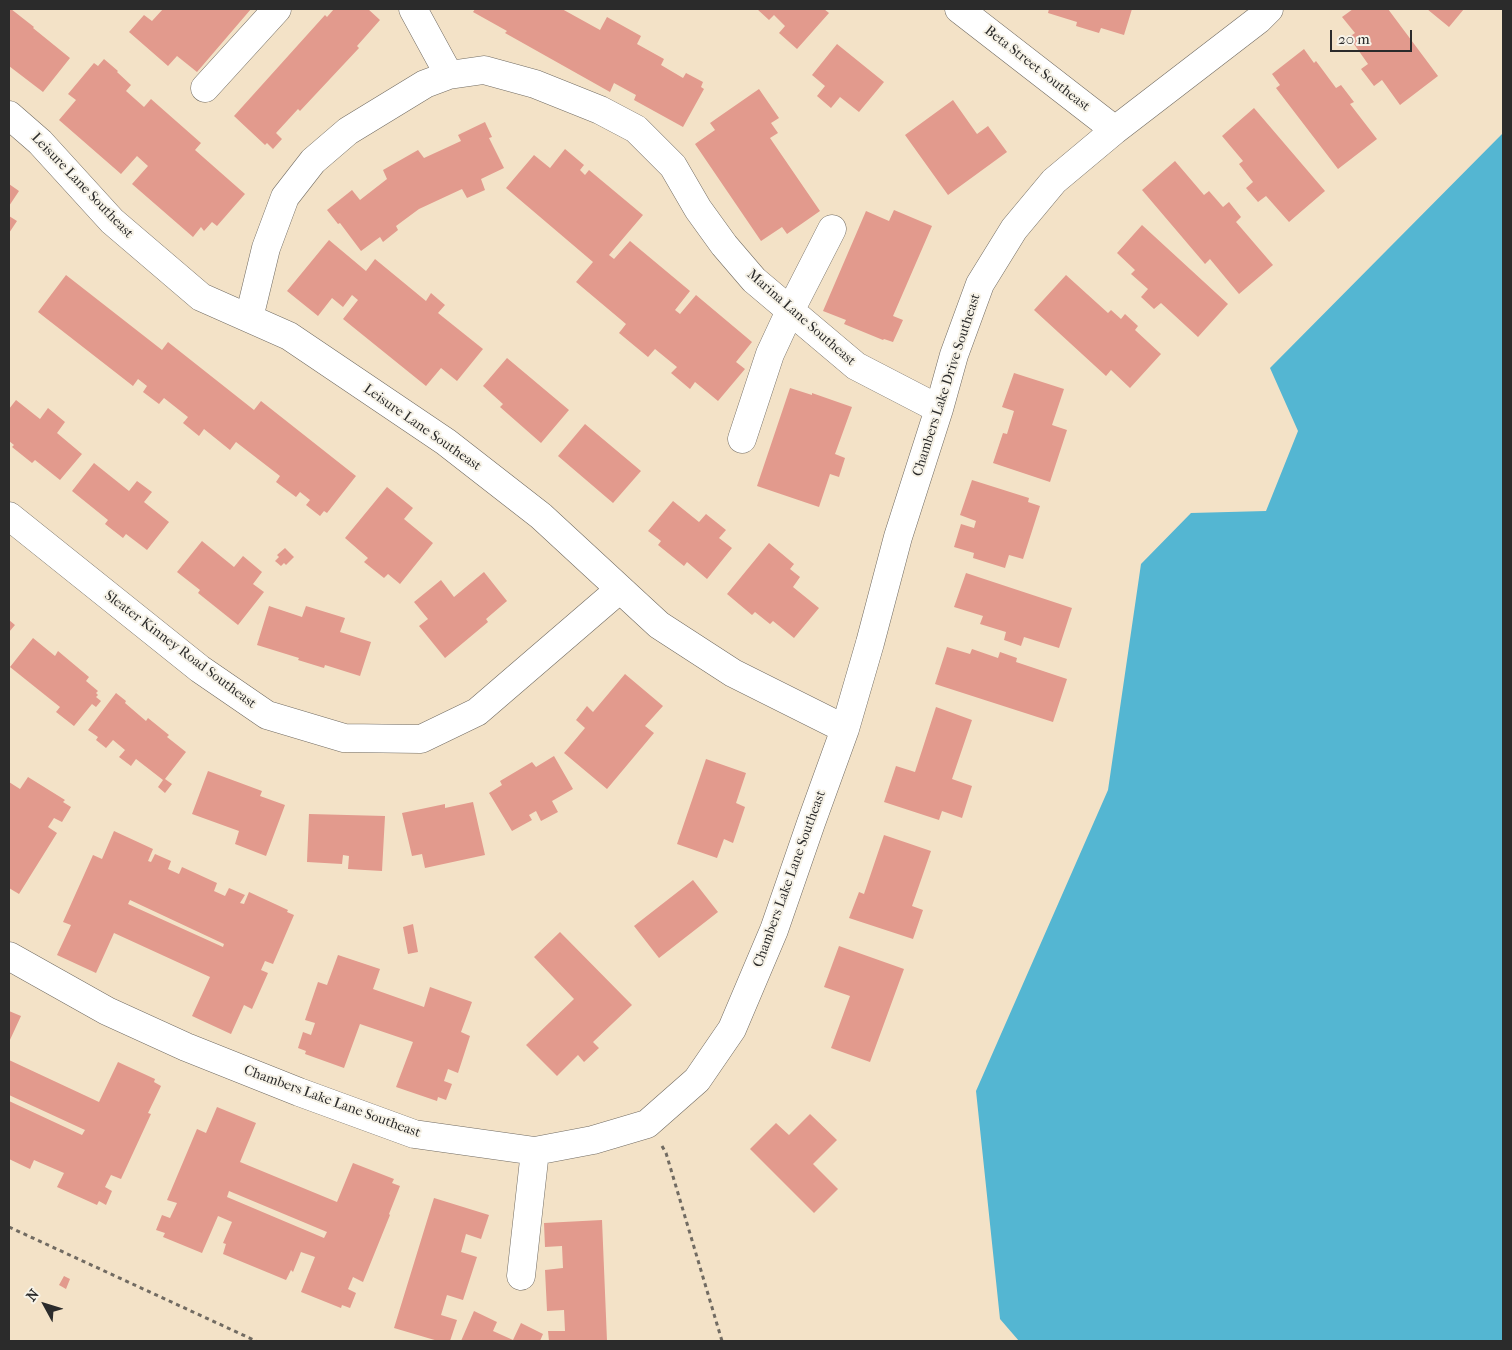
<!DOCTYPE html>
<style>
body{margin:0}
#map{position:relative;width:1512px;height:1350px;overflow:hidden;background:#f3e2c7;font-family:"IM FELL French Canon",serif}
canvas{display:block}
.frame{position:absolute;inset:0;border:10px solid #2b2b2b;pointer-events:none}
.north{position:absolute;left:20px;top:1280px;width:50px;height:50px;-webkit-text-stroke:4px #f7f3e8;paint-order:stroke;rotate:309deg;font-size:14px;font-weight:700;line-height:20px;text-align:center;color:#2b2b2b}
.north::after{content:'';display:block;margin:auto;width:18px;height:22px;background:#2b2b2b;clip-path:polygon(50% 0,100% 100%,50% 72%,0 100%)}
.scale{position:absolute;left:1330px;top:30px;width:82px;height:22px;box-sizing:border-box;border:2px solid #2b2b2b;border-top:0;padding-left:6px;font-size:15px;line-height:18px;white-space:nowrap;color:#2b2b2b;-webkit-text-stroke:4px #f7f3e8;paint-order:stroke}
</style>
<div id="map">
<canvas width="1512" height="1350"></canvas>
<div class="frame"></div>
<div class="north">N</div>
<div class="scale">20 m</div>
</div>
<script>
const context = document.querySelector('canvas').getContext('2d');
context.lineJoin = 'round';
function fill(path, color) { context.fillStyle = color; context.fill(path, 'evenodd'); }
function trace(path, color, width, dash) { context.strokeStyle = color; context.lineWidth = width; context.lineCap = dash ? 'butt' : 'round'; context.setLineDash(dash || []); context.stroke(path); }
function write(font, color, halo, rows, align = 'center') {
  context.font = font + ' "IM FELL French Canon",serif'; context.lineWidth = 4; context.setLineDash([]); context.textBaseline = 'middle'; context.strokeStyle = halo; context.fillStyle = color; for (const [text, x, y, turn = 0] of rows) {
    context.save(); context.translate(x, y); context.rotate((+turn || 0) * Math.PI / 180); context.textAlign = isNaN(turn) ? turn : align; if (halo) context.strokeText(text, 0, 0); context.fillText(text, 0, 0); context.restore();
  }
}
const water = new Path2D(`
 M1503 133V1341H1019L1000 1319 976 1091 1108 790 1141 564 1191 513 1266 511 1298 431 1270 368Z`);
const building = new Path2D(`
 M9 9H11L34 27 33 28 70 58 43 92 9 66Z
 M163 9H251L197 72 177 56 168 66 129 32 144 15 152 21Z
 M334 9H368L380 20 357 46 359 48 300 111 298 109 276 133 282 139 273 149 267 143 265 145 234 116 325 15 327 17Z
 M475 9H562L600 30 607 17 641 36 637 44 664 59 661 65 683 78 686 73 703 82 701 87 704 89 683 127 634 100 636 95 614 83 610 92 505 33 507 31 473 12Z
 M757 9H824L829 13 797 49 779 33 785 26 774 15 769 20Z
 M1049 9H1132L1124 35 1101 28 1099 33 1076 26 1077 22 1048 13Z
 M1353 9H1388L1438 76 1400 105 1382 80 1374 86 1361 69 1368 64 1349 37 1355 33 1342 17Z
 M1427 9H1464L1449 27Z
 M837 44 884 82 859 112 840 97 831 108 817 96 825 86 812 75Z
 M1304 49 1314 63 1316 61 1336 88 1341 85 1354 102 1350 104 1377 139 1338 169 1276 88 1280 85 1272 74Z
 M104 59 118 71 117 72 131 85 126 91 144 107 151 99 201 143 195 150 245 194 217 226 212 222 204 231 201 227 193 237 132 184 148 166 137 156 121 174 59 120 76 100 68 94 94 63 98 66Z
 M759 89 779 118 771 123 778 133 770 138 820 211 787 234 782 227 761 241 695 144 715 130 710 123Z
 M953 100 977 134 988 126 1007 152 948 195 905 135Z
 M1254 108 1325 191 1289 222 1266 196 1258 202 1246 188 1253 182 1239 164 1243 161 1222 136Z
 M485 122 492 137 489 138 504 168 481 179 485 190 467 198 462 189 419 209 396 226 398 230 383 242 380 237 361 251 340 223 338 224 327 210 352 190 360 200 387 179 383 170 418 150 424 158 461 141 458 135Z
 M565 149 584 165 580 170 585 175 589 170 643 215 609 255 614 259 630 241 690 291 675 310 680 314 696 295 752 342 736 362 745 369 718 401 695 382 690 389 671 373 677 367 655 349 648 357 619 333 626 324 576 282 593 262 506 188 534 155 550 168Z
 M1175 161 1204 195 1209 191 1223 207 1229 202 1241 217 1236 222 1273 265 1239 294 1210 259 1205 264 1142 190Z
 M9 184 19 191 9 206Z
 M894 210 932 226 893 316 903 320 893 342 884 339 883 340 844 324 846 320 823 311 866 211 889 221Z
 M9 216 17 221 9 233Z
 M1142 225 1228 304 1198 337 1161 303 1154 309 1141 297 1148 289 1131 274 1135 270 1117 253Z
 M329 240 366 271 375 259 426 301 431 293 445 305 438 313 483 349 457 381 441 368 426 386 343 319 358 300 352 295 343 307 332 298 318 316 287 291Z
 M66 275 162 350 168 342 254 410 261 401 356 476 327 513 324 511 320 516 306 505 310 500 300 492 296 497 276 482 280 476 236 442 230 450 204 429 199 436 183 423 188 417 164 398 159 404 143 392 147 386 138 379 133 386 38 312Z
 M1066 275 1108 313 1111 310 1121 319 1125 314 1138 326 1135 330 1161 354 1130 388 1111 370 1106 376 1034 310Z
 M507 358 569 410 541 443 500 407 503 404 483 386Z
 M1014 373 1064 389 1052 425 1067 430 1050 482 993 463 1003 433 1007 434 1014 411 1002 407Z
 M790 388 812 395V393L852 407 835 454 845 458 839 477 830 474 819 507 757 486Z
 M16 400 40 419 48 408 65 422 57 433 82 454 60 480 35 460 32 463 12 447 14 445 9 441V409Z
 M585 424 641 471 613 503 558 456Z
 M94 463 129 491 137 481 152 492 144 502 169 522 147 550 126 534 123 538 105 524 108 520 72 491Z
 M972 480 1029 498 1028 502 1040 506 1023 559 1009 555 1005 568 973 558 974 553 954 547 961 524 974 528 976 521 960 515Z
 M387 487 413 508 404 519 433 543 400 584 388 574 384 578 364 562 368 558 345 538Z
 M673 501 699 522 706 514 726 530 719 538 732 548 707 579 687 562 684 566 658 545 661 541 648 531Z
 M202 541 234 567 243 556 262 572 253 584 264 592 238 625 198 593 200 590 177 572Z
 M769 543 794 564 790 569 800 577 793 587 819 608 794 638 773 621 770 624 755 612 752 615 727 594Z
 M285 548 294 557 286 565 284 563 281 566 275 561 279 557 277 555Z
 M484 572 507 601 486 619 488 622 445 658 419 626 428 619 414 602 441 580 454 597Z
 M966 573 1072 608 1059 648 1024 637 1021 646 1004 640 1006 632 980 624 983 616 954 607Z
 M269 606 302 617 306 606 345 618 340 632 371 642 360 676 325 665 324 668 298 660 299 658 257 645Z
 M9 620 15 625 9 632Z
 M33 638 55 656 58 651 89 677 86 681 98 691 96 693 98 695 96 697 101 701 96 707 92 704 74 726 56 712 60 707 10 667Z
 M947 647 970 654 972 649 998 658 1000 652 1017 658 1016 662 1067 679 1053 722 935 684Z
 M625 674 663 706 645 726 654 733 607 789 564 753 585 728 576 720 587 706 593 712Z
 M116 693 126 701 125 703 146 721 148 718 169 735 167 737 186 752 165 779 172 784 165 793 158 787 163 780 136 759 131 766 119 757 125 750 113 740 106 748 96 740 98 737 88 730Z
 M936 707 972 720 952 779 972 786 962 818 942 811 939 820 884 802 896 766 915 772Z
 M554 756 573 789 552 801 558 812 541 821 536 811 529 815 532 820 512 831 489 793 502 785 500 781 532 762 536 767Z
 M706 759 746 773 736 803 745 807 733 843 724 839 717 858 677 844Z
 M208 771 262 791 260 796 285 805 266 856 235 844 239 831 192 814Z
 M28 777 65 800 63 802 71 807 62 822 54 818 48 827 57 833 19 894 9 888V782L20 789Z
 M473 802 485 855 425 868 422 854 412 856 402 813 445 804V808Z
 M309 814 385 816 382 871 348 869 349 856 343 855 342 864 307 862Z
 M114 831 153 849 148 861 151 862 155 854 171 861 168 869 179 874 182 867 217 883 214 891 225 896 229 888 245 895 240 903 244 904 249 892 288 910 287 912 294 915 273 964 265 961 261 970 268 973 252 1009 244 1005 231 1034 192 1016 210 977 114 933 96 973 57 955 71 925 63 922 93 855 102 859ZM130 900 224 944 223 947 128 904Z
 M884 835 931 851 912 906 923 910 913 939 849 918 859 892 864 894Z
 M693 880 718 912 659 958 634 926Z
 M413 924 418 952 408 954 403 927Z
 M560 932 632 1005 593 1042 599 1048 584 1062 578 1055 557 1076 526 1045 574 999 534 957Z
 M839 946 904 969 870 1062 831 1048 850 996 824 987Z
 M338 955 380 969 373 989 424 1007 430 987 472 1002 461 1032 470 1036 458 1073 448 1069 444 1081 452 1084 446 1100 438 1097 437 1101 396 1087 413 1042 360 1024 344 1068 305 1054 306 1051 298 1048 303 1032 311 1035 315 1023 305 1020 318 982 327 985Z
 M9 1011 21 1016 9 1042Z
 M9 1060 99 1102 118 1062 155 1079 154 1082 161 1086 148 1113 151 1114 121 1179 111 1175 105 1187 112 1191 106 1205 99 1201 97 1205 57 1187 64 1173 34 1160 30 1169 9 1159V1101L82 1135 85 1130 9 1095Z
 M217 1107 256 1123 240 1162 337 1202 353 1163 394 1179 392 1183 400 1186 389 1214 390 1215 363 1282 353 1277 348 1289 356 1293 350 1308 342 1305 341 1308 301 1292 315 1257 301 1252 293 1272 291 1270 286 1280 223 1254 226 1244 223 1243 232 1222 218 1216 202 1253 163 1237 165 1233 156 1230 162 1215 170 1218 177 1203 167 1200 197 1129 206 1133ZM229 1191 327 1232 324 1238 227 1197Z
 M810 1114 837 1140 813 1164 838 1189 814 1213 750 1149 776 1123 789 1135Z
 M434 1198 489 1215 481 1239 466 1234 461 1252 477 1257 463 1300 447 1295 441 1315 457 1320 450 1341H438L394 1328Z
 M602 1220 607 1341H549L548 1331H565L564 1310 547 1311 545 1270 563 1268 562 1246 545 1247 544 1223Z
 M64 1276 70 1279 66 1289 59 1285Z
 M474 1311 497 1322 493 1331 513 1340 521 1323 543 1334 540 1341H461Z`);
const path = new Path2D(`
 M662 1146 666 1153 722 1341
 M9 1227 256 1341`);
const minor = new Path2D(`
 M413 9 449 75
 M959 9 1115 130
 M205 88 277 9
 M9 115 40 142 112 221 201 297 289 336 446 442 541 516 659 625 733 673 845 729
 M249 318 266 248 285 197 313 161 348 131 425 84 449 75 484 70 535 84 600 110 636 129 673 166 698 209 724 245 754 280 856 366 939 409
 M742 439 770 354 790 311 832 229
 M9 516 200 669 267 715 344 738 421 739 477 712 620 589
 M9 956 107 1011 186 1047 299 1092 414 1134 535 1151 593 1140 647 1124 697 1080 732 1029 774 930 811 823 845 729 870 643 898 537 939 409 954 355 980 284 1014 229 1054 181 1115 130 1258 20 1269 9
 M521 1276 535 1151`);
const streetNames = [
 ["Beta Street Southeast",1037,69,38],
 ["Leisure Lane Southeast",82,186,46],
 ["Marina Lane Southeast",801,318,41],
 ["Chambers Lake Drive Southeast",947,385,-72],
 ["Leisure Lane Southeast",422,428,35],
 ["Sleater Kinney Road Southeast",180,650,37],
 ["Chambers Lake Lane Southeast",790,879,-70],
 ["Chambers Lake Lane Southeast",332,1102,20]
];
fill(water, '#54b6d2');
fill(building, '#e29a8d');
trace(minor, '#716b62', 29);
trace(path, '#716b62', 3, [4, 4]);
trace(minor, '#fff', 28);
write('14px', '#2b2b2b', '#f7f3e8', streetNames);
</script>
